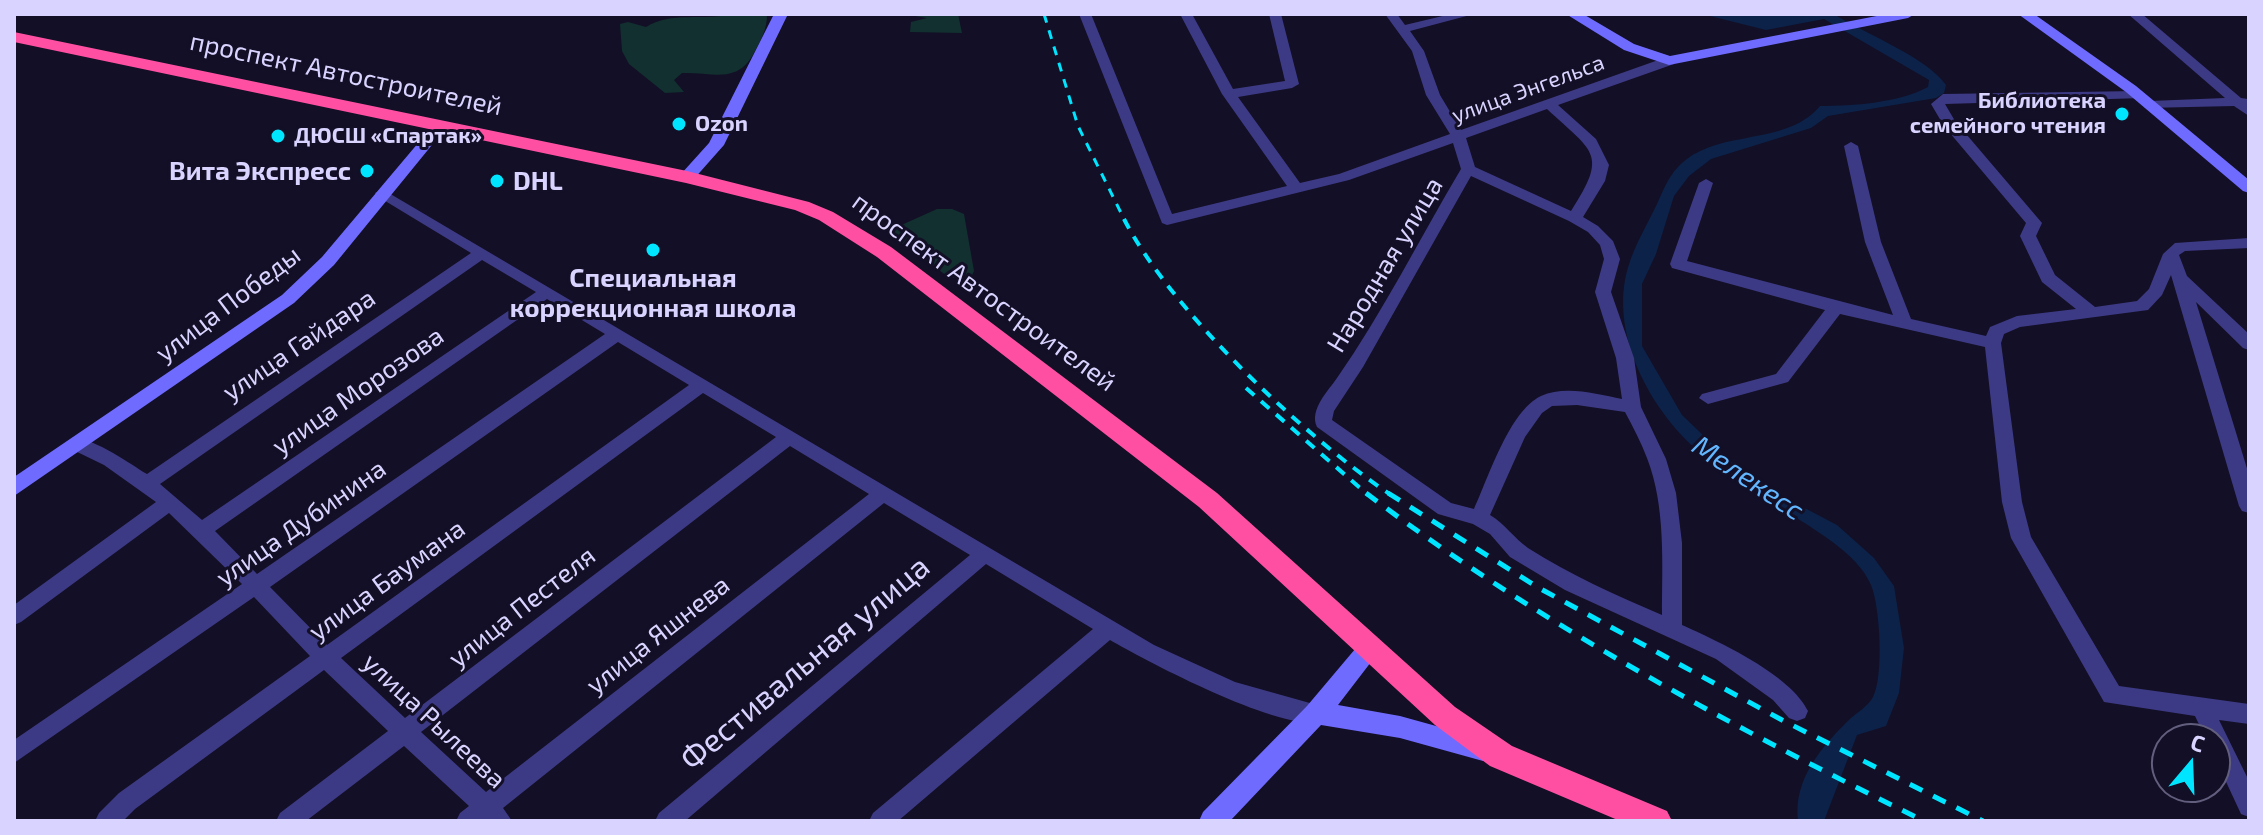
<!DOCTYPE html>
<meta charset="utf-8">
<style>
body{margin:0}
#map{position:relative;width:2263px;height:835px;overflow:hidden;background:#130f26;font-family:"Exo 2",sans-serif}
canvas{display:block}
.frame{position:absolute;inset:0;border:16px solid #d9d4ff;pointer-events:none}
.north{position:absolute;left:2151px;top:723px;width:80px;height:80px;box-sizing:border-box;background:#130f26;border:2px solid #625e7d;border-radius:50%;rotate:19deg;font-size:22px;font-weight:700;line-height:32px;text-align:center;color:#d9d4ff}
.north::after{content:'';display:block;margin:auto;width:28px;height:36px;background:#00e5ff;clip-path:polygon(50% 0,100% 100%,50% 72%,0 100%)}
</style>
<div id="map">
<canvas width="2263" height="835"></canvas>
<div class="frame"></div>
<div class="north">С</div>
</div>
<script>
const context = document.querySelector('canvas').getContext('2d');
context.lineJoin = 'round';
function fill(path, color) { context.fillStyle = color; context.fill(path, 'evenodd'); }
function trace(path, color, width, dash) { context.strokeStyle = color; context.lineWidth = width; context.lineCap = dash ? 'butt' : 'round'; context.setLineDash(dash || []); context.stroke(path); }
function write(font, color, halo, rows, align = 'center') {
  context.font = font + ' "Exo 2",sans-serif'; context.lineWidth = 6; context.setLineDash([]); context.textBaseline = 'middle'; context.strokeStyle = halo; context.fillStyle = color; for (const [text, x, y, turn = 0] of rows) {
    context.save(); context.translate(x, y); context.rotate((+turn || 0) * Math.PI / 180); context.textAlign = isNaN(turn) ? turn : align; if (halo) context.strokeText(text, 0, 0); context.fillText(text, 0, 0); context.restore();
  }
}
const green = new Path2D(`
 M732 14H767C767 29 762 38 755 51 738 85 714 72 682 73L674 80 684 92 665 93 629 64 622 51 620 24 628 22 646 27C671 11 703 21 732 14Z
 M903 14H958L962 33 910 32 911 22 927 18Z
 M937 209H952L964 214 974 271 971 278H950L891 236 897 227Z`);
const water = new Path2D(`
 M1702 14H1839L1837 16C1868 35 1926 57 1946 85L1944 93 1936 98 1828 116 1811 128 1711 159 1689 176 1674 196 1656 254 1642 284V346L1682 415 1729 460 1780 495 1837 525 1874 558 1894 586 1904 648 1899 693 1886 726 1857 735 1824 821H1798C1793 779 1822 746 1851 718 1857 713 1869 705 1873 697 1884 676 1880 606 1871 585 1857 552 1812 529 1785 510 1755 490 1722 472 1695 448 1650 408 1612 337 1626 275 1631 253 1642 234 1652 214 1659 202 1663 187 1671 176 1706 124 1782 151 1820 106 1853 106 1898 103 1928 87L1929 80 1824 19 1766 30Z`);
const street = new Path2D(`
 M1079 14H1091L1172 214 1287 186 1222 94 1180 14H1192L1233 89 1285 81 1269 14H1281L1299 84 1292 88 1238 97 1300 183 1339 174 1450 134 1426 95 1412 51 1385 14H1397L1405 25 1451 14H1474L1410 31 1424 51 1440 95 1461 130 1664 58H1674V64L1558 105 1596 139 1609 165 1605 181 1583 217 1598 226 1613 241 1620 259 1611 292 1634 358 1641 407 1666 459 1676 493 1682 543V625C1718 641 1791 675 1808 711L1805 718 1797 721 1789 718 1773 700 1716 659 1565 590 1510 557 1490 534 1473 524 1438 514 1317 427C1309 410 1328 391 1337 378 1383 312 1420 238 1461 169L1453 143 1349 180 1167 225 1162 223ZM1547 109C1593 152 1609 153 1571 211L1475 167 1466 138ZM1471 176 1569 221 1588 232 1600 245 1604 259 1595 292 1616 358 1622 399C1597 394 1565 385 1541 396 1509 411 1488 479 1474 509L1451 503 1332 420 1334 411 1363 367ZM1577 405 1625 412C1633 427 1641 442 1647 458 1666 507 1662 564 1662 615 1616 595 1570 575 1528 548 1514 538 1505 524 1490 515L1525 437 1542 413 1552 406Z
 M2128 14H2142L2241 98 2248 99 2249 116 2234 106 2145 108 2143 105 2150 101 2225 98Z
 M2138 91 2143 92V98L1945 104 1955 121 2042 223 2036 236 2055 275 2095 307 2137 301 2149 289 2163 254 2175 243 2249 238V248L2185 251 2179 255 2187 276 2249 334V350L2243 348 2196 302 2249 475V513L2242 511 2239 506 2171 275 2162 295 2148 310 2020 327 2004 334 2001 343 2022 502 2031 537 2119 686 2249 704V724L2219 720 2249 781V817L2241 814 2215 758V739H2206L2195 716 2104 702 2011 538 2002 502 1985 347 1840 314 1788 382 1708 404 1699 398 1702 394 1776 374 1825 310 1672 268 1670 264 1699 183 1706 179 1713 183 1687 261 1893 315 1865 242 1844 146 1851 142 1858 146 1881 242 1911 319 1986 336 1990 327 2017 316 2076 309 2042 282 2020 236 2026 223 1944 126 1931 104 1943 94Z
 M382 189 1154 645 1235 682 1324 707 1327 714 1324 721C1286 735 1146 661 1110 640L898 821H869L873 813 1093 629 986 564 685 821H655L659 813 970 555 884 503 503 808 512 821H456L460 813 469 806 404 746 306 821H276L280 813 388 731 324 670 135 809 123 821H95L99 813 119 793 310 656 254 597 14 763V740L242 584 169 513 21 622 14 625V605L156 502 104 465 71 449 68 444 71 439C89 434 130 464 147 474L471 253 377 196 375 193ZM482 260 536 292 202 520 160 484ZM547 299 605 334 257 574 215 531ZM618 342 689 385 327 645 270 587ZM703 393 776 437 405 718 341 658ZM790 446 869 494 486 792 421 732Z`);
const secondary = new Path2D(`
 M774 14H788L724 145 693 180H681V174L709 143Z
 M1566 14H1583L1634 44 1670 56 1887 14H1915L1908 18 1669 65 1624 50Z
 M2018 14H2034L2136 86 2249 180V193L2243 191 2126 92Z
 M440 121 445 123V129L334 265 294 303 14 496V477L282 295 322 257 435 123Z
 M1369 639 1377 642 1381 649 1338 705 1400 716 1483 739 1492 742 1496 750 1492 758 1483 761 1400 738 1321 725 1230 821H1199L1203 812 1307 706 1361 642Z`);
const highway = new Path2D(`
 M14 32 687 171 809 202 833 212 891 247 1217 493 1455 707 1512 746 1667 811 1672 821H1620L1490 766 1435 725 1199 507 877 257 819 220 795 210 686 183 14 42Z`);
const railFar2 = new Path2D(`
 M1044 14 1078 126 1125 221`);
const railFar1 = new Path2D(`
 M1124 219C1171 311 1305 437 1391 495
 M1246 388 1368 495`);
const rail = new Path2D(`
 M1366 493C1537 623 1731 726 1924 821
 M1388 493 1539 588 1782 720 1983 821`);
const markers = [
 [2122,114,8,"#00e5ff"],
 [679,124,8,"#00e5ff"],
 [278,136,8,"#00e5ff"],
 [367,171,8,"#00e5ff"],
 [497,181,8,"#00e5ff"],
 [653,250,8,"#00e5ff"]
];
const farStreetnames = [
 ["улица Энгельса",1528,89,-20]
];
const farPoinames = [
 ["Библиотека",2106,101,"right"],
 ["семейного чтения",2106,126,"right"],
 ["Ozon",695,124],
 ["ДЮСШ «Спартак»",294,136]
];
const streetNames = [
 ["проспект Автостроителей",346,74,12],
 ["Народная улица",1385,265,-59],
 ["проспект Автостроителей",984,292,36],
 ["улица Победы",228,304,-37],
 ["улица Гайдара",299,345,-34],
 ["улица Морозова",358,391,-35],
 ["улица Дубинина",301,523,-35],
 ["улица Баумана",387,580,-36],
 ["улица Пестеля",522,607,-38],
 ["улица Яшнева",658,635,-38],
 ["улица Рылеева",434,721,43]
];
const poiNames = [
 ["Вита Экспресс",351,171],
 ["DHL",513,181,"left"],
 ["Специальная",653,278,"center"],
 ["коррекционная школа",653,308,"center"]
];
const waterNames = [
 ["Мелекесс",1748,478,34]
];
const nearStreetnames = [
 ["Фестивальная улица",805,663,-40]
];
fill(green, '#12302f');
fill(water, '#0c2248');
fill(street, '#3d3a85');
fill(secondary, '#6f6bff');
fill(highway, '#ff4fa3');
trace(railFar2, '#00e5ff', 3, [9, 8]);
trace(railFar1, '#00e5ff', 4, [11, 9]);
trace(rail, '#00e5ff', 5, [14, 12]);
for (const [x, y, r, color] of markers) { const dot = new Path2D(); dot.arc(x, y, r, 0, 2 * Math.PI); context.fillStyle = color; context.fill(dot); trace(dot, '#130f26', 3); }
write('22px', '#d9d4ff', '#130f26', farStreetnames);
write('bold 22px', '#d9d4ff', '#130f26', farPoinames, 'left');
write('26px', '#d9d4ff', '#130f26', streetNames);
write('bold 26px', '#d9d4ff', '#130f26', poiNames, 'right');
write('italic 28px', '#62b6ff', '#130f26', waterNames);
write('32px', '#d9d4ff', '#130f26', nearStreetnames);
</script>
